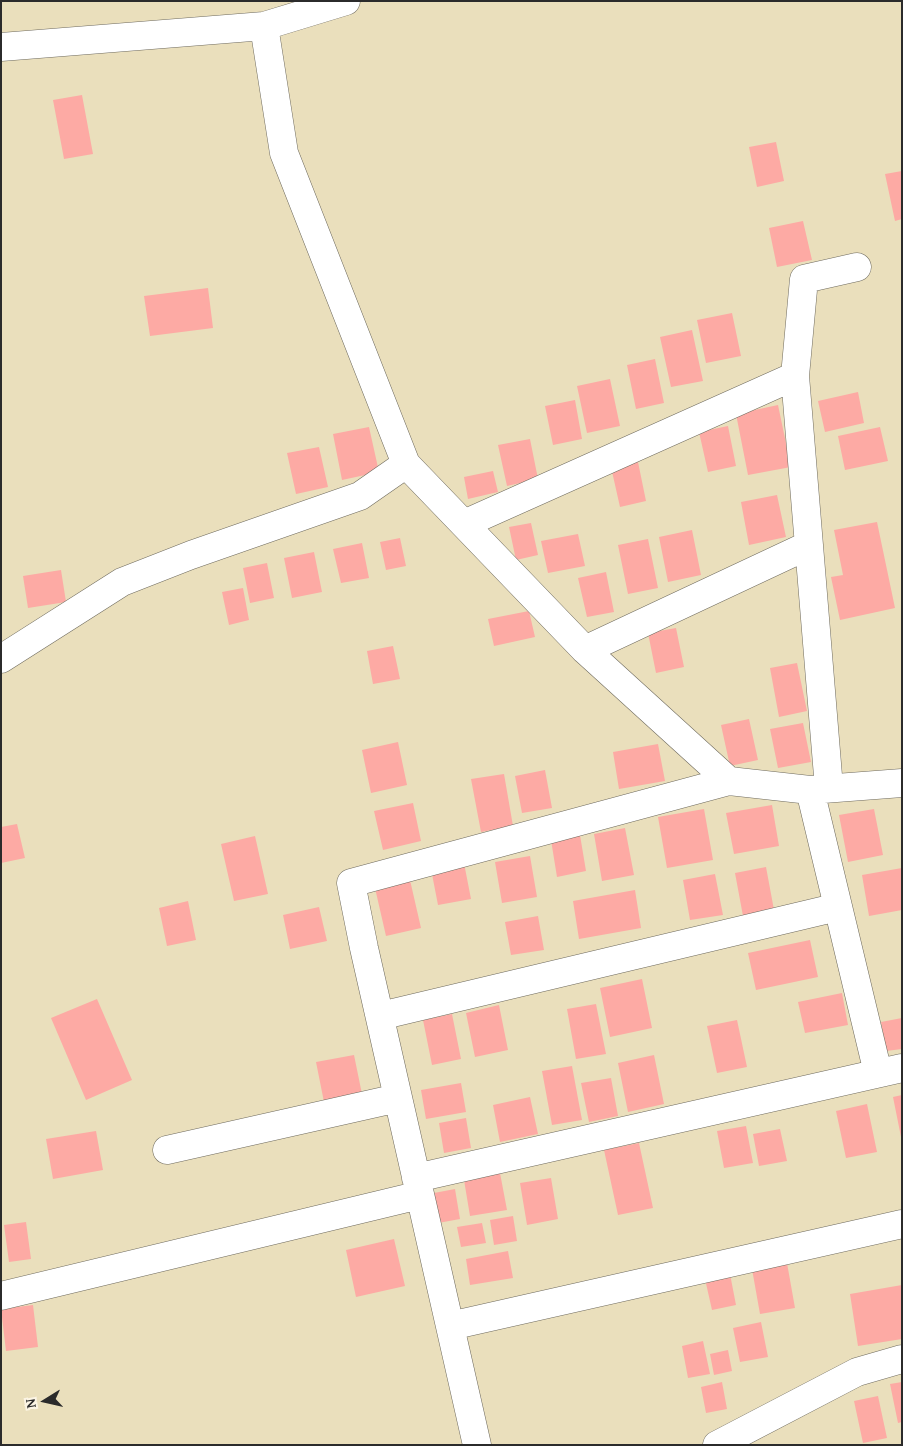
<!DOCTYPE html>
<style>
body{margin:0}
#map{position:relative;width:903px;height:1446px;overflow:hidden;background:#eadfbc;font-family:"Gentium Book Plus",serif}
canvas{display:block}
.frame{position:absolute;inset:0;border:2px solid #2b2b2b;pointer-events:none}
.north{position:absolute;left:20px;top:1376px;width:50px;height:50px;-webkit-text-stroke:4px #fcf5e5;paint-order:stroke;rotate:260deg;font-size:14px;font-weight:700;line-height:20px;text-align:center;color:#2b2b2b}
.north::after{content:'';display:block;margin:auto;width:18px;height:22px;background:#2b2b2b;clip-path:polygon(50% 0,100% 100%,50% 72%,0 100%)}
</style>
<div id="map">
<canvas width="903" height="1446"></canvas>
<div class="frame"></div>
<div class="north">N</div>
</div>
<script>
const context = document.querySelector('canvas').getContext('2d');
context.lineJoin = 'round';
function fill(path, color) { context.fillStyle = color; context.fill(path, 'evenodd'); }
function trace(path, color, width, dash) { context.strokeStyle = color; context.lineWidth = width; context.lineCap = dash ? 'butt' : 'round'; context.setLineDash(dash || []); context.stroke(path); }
const building = new Path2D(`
 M82 95 93 154 64 159 53 100Z
 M776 142 784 181 757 187 749 147Z
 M902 171V219L895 221 885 174Z
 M803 221 812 260 777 267 769 228Z
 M208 288 213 328 150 336 144 296Z
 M732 313 741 356 706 363 697 320Z
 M692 330 703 381 671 387 660 337Z
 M655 359 664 403 636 409 627 365Z
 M610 379 620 426 587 433 577 386Z
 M858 392 864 423 825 432 818 401Z
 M575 400 582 439 553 445 545 406Z
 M778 405 791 467 748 475 736 414Z
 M728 426 736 466 708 472 699 432Z
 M369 427 379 472 342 480 333 434Z
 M880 427 888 461 845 470 838 436Z
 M530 439 538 479 507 486 498 445Z
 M319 447 328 487 296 494 287 453Z
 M638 462 646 501 620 507 611 467Z
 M493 471 498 492 468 499 464 477Z
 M777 495 786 537 749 545 741 502Z
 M877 522 895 608 840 620 831 577 843 575 834 530Z
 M531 523 538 555 516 560 509 527Z
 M692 530 701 575 668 582 659 537Z
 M578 534 585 566 548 573 541 541Z
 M400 538 406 566 386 570 380 542Z
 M648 539 658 588 628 594 618 545Z
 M362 543 369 578 341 583 333 549Z
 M314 552 322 592 292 598 284 558Z
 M267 563 274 598 250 603 243 568Z
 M61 570 66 602 28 608 23 576Z
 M606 572 614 612 587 617 578 578Z
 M243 588 249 620 229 625 222 592Z
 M529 611 535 637 494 646 488 619Z
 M676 628 684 667 656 673 648 633Z
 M393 646 400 679 373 684 367 651Z
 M797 663 807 711 779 717 770 668Z
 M749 719 758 760 730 766 721 725Z
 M803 723 811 762 778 768 770 729Z
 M398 742 407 785 371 793 362 750Z
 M658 744 665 781 619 789 613 752Z
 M545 770 552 808 522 813 515 776Z
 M504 774 513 826 481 832 471 779Z
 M413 803 421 841 383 850 374 811Z
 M772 805 779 846 734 854 726 813Z
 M704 809 713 860 667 868 658 817Z
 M874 809 883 855 848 862 839 815Z
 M17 824 25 858 1 863V827Z
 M625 828 634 875 602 881 594 834Z
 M580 835 586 871 557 877 551 840Z
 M255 836 268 894 234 901 221 844Z
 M530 856 537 897 502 903 495 862Z
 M464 863 471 899 438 905 431 869Z
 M766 867 774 910 743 916 735 873Z
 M902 868V910L869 916 862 875Z
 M715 874 723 915 690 920 683 880Z
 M410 880 421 928 386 936 375 888Z
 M635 890 641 928 579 939 573 901Z
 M188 901 196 940 167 946 159 908Z
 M319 907 327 941 290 949 283 915Z
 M538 916 544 950 511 955 505 922Z
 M810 940 818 977 756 990 748 953Z
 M642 979 652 1028 610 1037 600 988Z
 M842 993 848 1025 805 1033 798 1002Z
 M97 999 132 1080 86 1100 51 1018Z
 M596 1004 606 1054 576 1059 567 1009Z
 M499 1005 508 1050 475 1057 466 1013Z
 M452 1014 461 1059 432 1065 423 1020Z
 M902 1018V1049L886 1051 881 1022Z
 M737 1020 747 1067 717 1073 707 1026Z
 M354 1055 363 1099 325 1107 316 1062Z
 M654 1055 664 1104 628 1112 618 1063Z
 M572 1066 582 1120 552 1125 542 1071Z
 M611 1078 618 1116 589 1122 581 1083Z
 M461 1083 466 1112 426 1119 421 1090Z
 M902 1095V1137H901L893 1097Z
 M530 1097 538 1134 500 1142 493 1105Z
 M867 1104 877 1152 846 1158 836 1111Z
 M466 1118 471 1148 444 1153 439 1123Z
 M746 1126 753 1163 724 1168 717 1131Z
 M780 1129 787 1161 759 1166 753 1134Z
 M96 1131 103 1170 53 1179 46 1139Z
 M639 1143 653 1208 618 1215 604 1150Z
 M500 1173 507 1210 470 1216 464 1180Z
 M551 1178 558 1219 527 1225 520 1183Z
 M455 1189 460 1219 438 1223 434 1193Z
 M513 1216 517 1241 494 1245 490 1220Z
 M26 1222 31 1259 9 1262 4 1225Z
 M482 1223 486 1243 461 1247 457 1227Z
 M394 1239 405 1286 356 1297 346 1250Z
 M508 1251 513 1278 470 1285 466 1259Z
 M787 1263 795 1308 760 1314 752 1269Z
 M730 1274 736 1305 712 1310 705 1279Z
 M902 1285V1339L858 1346 850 1294Z
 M33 1305 38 1347 6 1351 1 1309Z
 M761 1322 768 1357 740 1362 733 1328Z
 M703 1341 710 1374 688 1378 682 1346Z
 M728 1350 732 1371 714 1375 710 1354Z
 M722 1382 727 1409 706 1413 701 1387Z
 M902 1382V1422L898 1423 890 1384Z
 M878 1396 887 1438 863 1443 854 1401Z`);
const minor = new Path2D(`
 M264 26 284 153 406 464 585 650 729 781
 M1 47 264 26 346 1
 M464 524 795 376
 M585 650 809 545
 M1 659 122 582 191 555 360 496 406 464
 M829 788 795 376 804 279 857 267
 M810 790 878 1073
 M380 1016 838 907
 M167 1150 398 1098
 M416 1178 902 1068
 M1 1296 420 1195
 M450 1326 902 1224
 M477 1445 364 948 351 883 729 781 810 790 902 783
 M717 1445 857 1372 902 1359`);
fill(building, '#fdaaa4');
trace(minor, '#6e6a5e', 29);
trace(minor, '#fff', 28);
</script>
